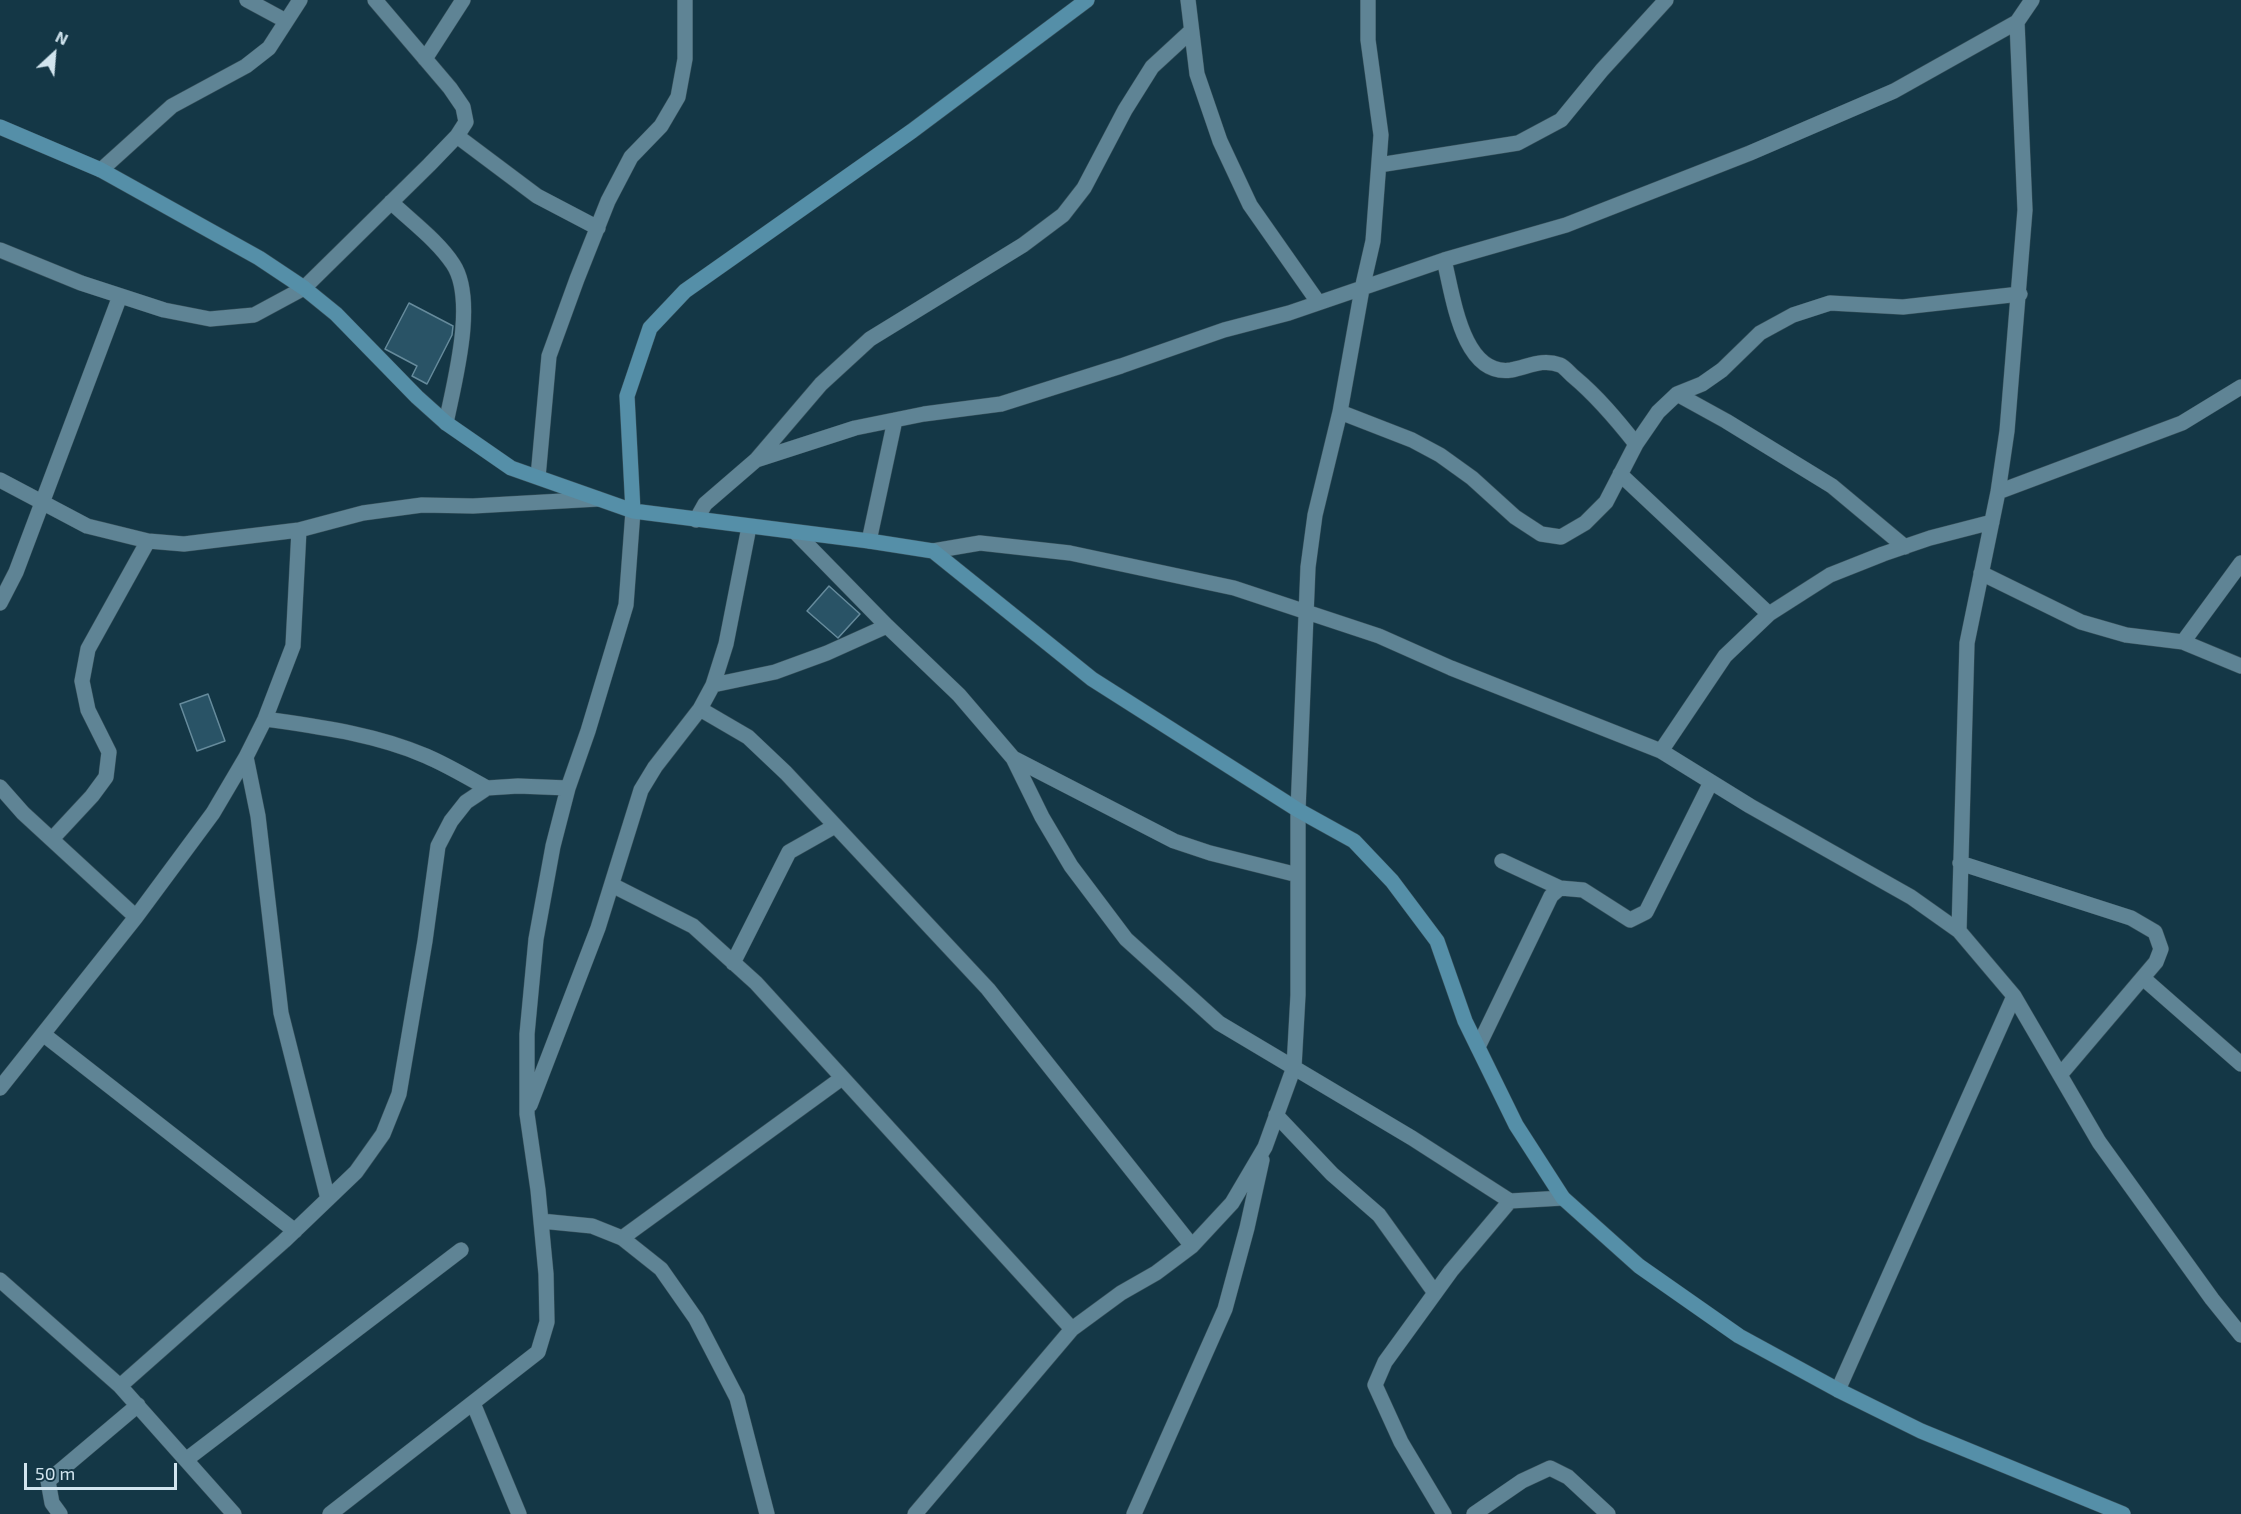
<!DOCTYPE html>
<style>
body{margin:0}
#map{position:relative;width:2241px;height:1514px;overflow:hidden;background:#143746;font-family:"Exo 2",sans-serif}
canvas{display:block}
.north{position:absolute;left:24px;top:24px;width:60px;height:60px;-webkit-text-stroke:4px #143746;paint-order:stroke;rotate:26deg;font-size:16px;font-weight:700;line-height:24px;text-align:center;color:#d2e5ef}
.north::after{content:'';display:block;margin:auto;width:21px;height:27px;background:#d2e5ef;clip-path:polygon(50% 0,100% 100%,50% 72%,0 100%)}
.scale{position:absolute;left:24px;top:1463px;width:153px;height:27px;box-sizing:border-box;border:3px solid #d2e5ef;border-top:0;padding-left:8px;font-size:18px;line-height:21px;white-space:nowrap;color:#d2e5ef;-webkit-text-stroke:4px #143746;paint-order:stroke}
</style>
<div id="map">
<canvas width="2241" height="1514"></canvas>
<div class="north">N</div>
<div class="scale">50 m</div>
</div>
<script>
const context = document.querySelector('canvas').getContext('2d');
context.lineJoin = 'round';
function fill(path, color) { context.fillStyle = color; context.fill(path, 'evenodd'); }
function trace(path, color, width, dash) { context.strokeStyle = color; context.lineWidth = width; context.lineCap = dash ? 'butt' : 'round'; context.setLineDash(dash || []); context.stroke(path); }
const building = new Path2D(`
 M409 303 453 326 452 335 427 384 412 376 417 366 385 349Z
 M829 586 860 614 838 638 807 611Z
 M208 694 225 741 197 751 180 704Z`);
const street = new Path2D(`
 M247 0 286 21
 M1188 0 1197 74 1220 141 1250 205 1318 302
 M425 59 463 0
 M457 136 537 196 598 228
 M1379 165 1518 143 1561 120 1602 70 1666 0
 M101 170 172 106 246 66 269 48 300 0
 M391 202C412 222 438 241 453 264 477 300 454 383 446 423
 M0 250 81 283 164 310 210 319 254 315 304 288 429 165 457 136 466 122 463 107 450 88 375 0
 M1444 260C1453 295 1462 377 1511 370 1528 367 1542 358 1560 365 1565 367 1570 374 1574 377 1598 397 1617 420 1636 444
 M1677 394 1726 421 1832 486 1905 547
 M1340 412 1412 440 1440 455 1472 478 1515 517 1541 534 1561 537 1585 523 1606 502 1636 444 1658 412 1677 394 1702 384 1722 370 1760 333 1793 315 1830 303 1903 307 2020 294
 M756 460 821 384 870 339 1023 245 1063 215 1084 188 1125 110 1152 67 1191 31
 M1620 474 1769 614
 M538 477 549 356 577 279 608 201 631 157 661 126 678 97 685 59V0
 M0 480 87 526 148 541 184 544 299 530 363 513 422 505 473 506 598 499
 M1998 492 2182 423 2241 387
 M696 520 705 504 756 460 855 428 924 414 1001 404 1121 366 1224 330 1289 313 1444 260 1566 225 1750 153 1894 91 2017 22 2032 0
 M796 533 887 626 959 695 1013 758 1042 817 1071 866 1126 939 1219 1023 1412 1138 1510 1201
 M869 541 895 420
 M933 551 980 543 1070 553 1234 588 1379 636 1451 668 1661 751 1750 806 1911 897 1959 931 2014 996 2099 1142 2212 1299 2241 1335
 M1981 573 2081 622 2126 635 2183 642 2241 666
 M0 603 16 572 120 296
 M2183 642 2241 563
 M713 685 775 672 827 653 887 626
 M700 709 748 737 786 773 988 989 1192 1246
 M265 719C320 727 375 734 426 756 447 765 467 777 487 788
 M1661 751 1725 656 1769 614 1830 575 1883 554 1930 538 1992 522
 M246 757 258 816 281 1013 328 1199
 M1013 758 1174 841 1210 853 1298 875
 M0 787 23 813 136 917
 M52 839 92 796 106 777 109 752 88 710 82 681 88 649 148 541
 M1502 861 1560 888
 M1960 863 2131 918 2155 932 2161 949 2156 962 2060 1075
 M612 885 693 926 756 983 1072 1329
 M1959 931 1967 643 1998 492 2007 431 2025 210 2017 22
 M733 963 789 852 835 826
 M2143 978 2241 1064
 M43 1034 295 1231
 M1478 1047 1551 896 1560 888 1583 890 1630 920 1646 912 1711 782
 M0 1088 136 917 213 813 246 757 265 719 293 646 299 530
 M530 1105 598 928 641 790 655 767 700 709 713 685 726 644 749 527
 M1276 1115 1332 1174 1379 1215 1435 1293
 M541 1221 592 1226 622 1238 661 1269 696 1319 737 1398 767 1514
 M622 1238 842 1078
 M0 1280 120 1386 234 1514
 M120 1386 284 1241 356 1172 383 1134 399 1094 425 941 438 846 451 821 466 802 487 788 518 786 568 788
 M1838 1390 2014 996
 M473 1403 519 1514
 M187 1459 461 1250
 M60 1514 52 1503 48 1481 138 1405
 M330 1514 538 1352 547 1322 546 1274 538 1190 527 1114V1034L536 939 553 846 568 788 588 731 626 605 633 511
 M915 1514 1072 1329 1121 1293 1156 1273 1192 1246 1232 1203 1265 1147 1294 1067 1298 995V810L1308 567 1315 515 1340 412 1362 289 1373 241 1381 135 1368 40V0
 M1134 1514 1225 1309 1247 1228 1262 1160
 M1444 1514 1401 1442 1375 1385 1385 1362 1451 1271 1510 1201 1563 1198
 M1474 1514 1522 1481 1550 1468 1568 1477 1608 1514`);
const secondary = new Path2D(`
 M0 127 101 170 259 258 304 288 336 314 417 397 446 423 511 468 633 511 869 541 933 551 1092 679 1298 810 1354 841 1392 881 1437 941 1465 1021 1516 1125 1563 1198 1639 1266 1739 1336 1838 1390 1921 1431 2123 1514
 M633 511 627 396 650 328 685 291 912 131 1087 0`);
fill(building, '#295366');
trace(building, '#668b9c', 1.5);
trace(street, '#39525c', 16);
trace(secondary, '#39525c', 16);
trace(street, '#5f8495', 15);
trace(secondary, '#558fa8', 15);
</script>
